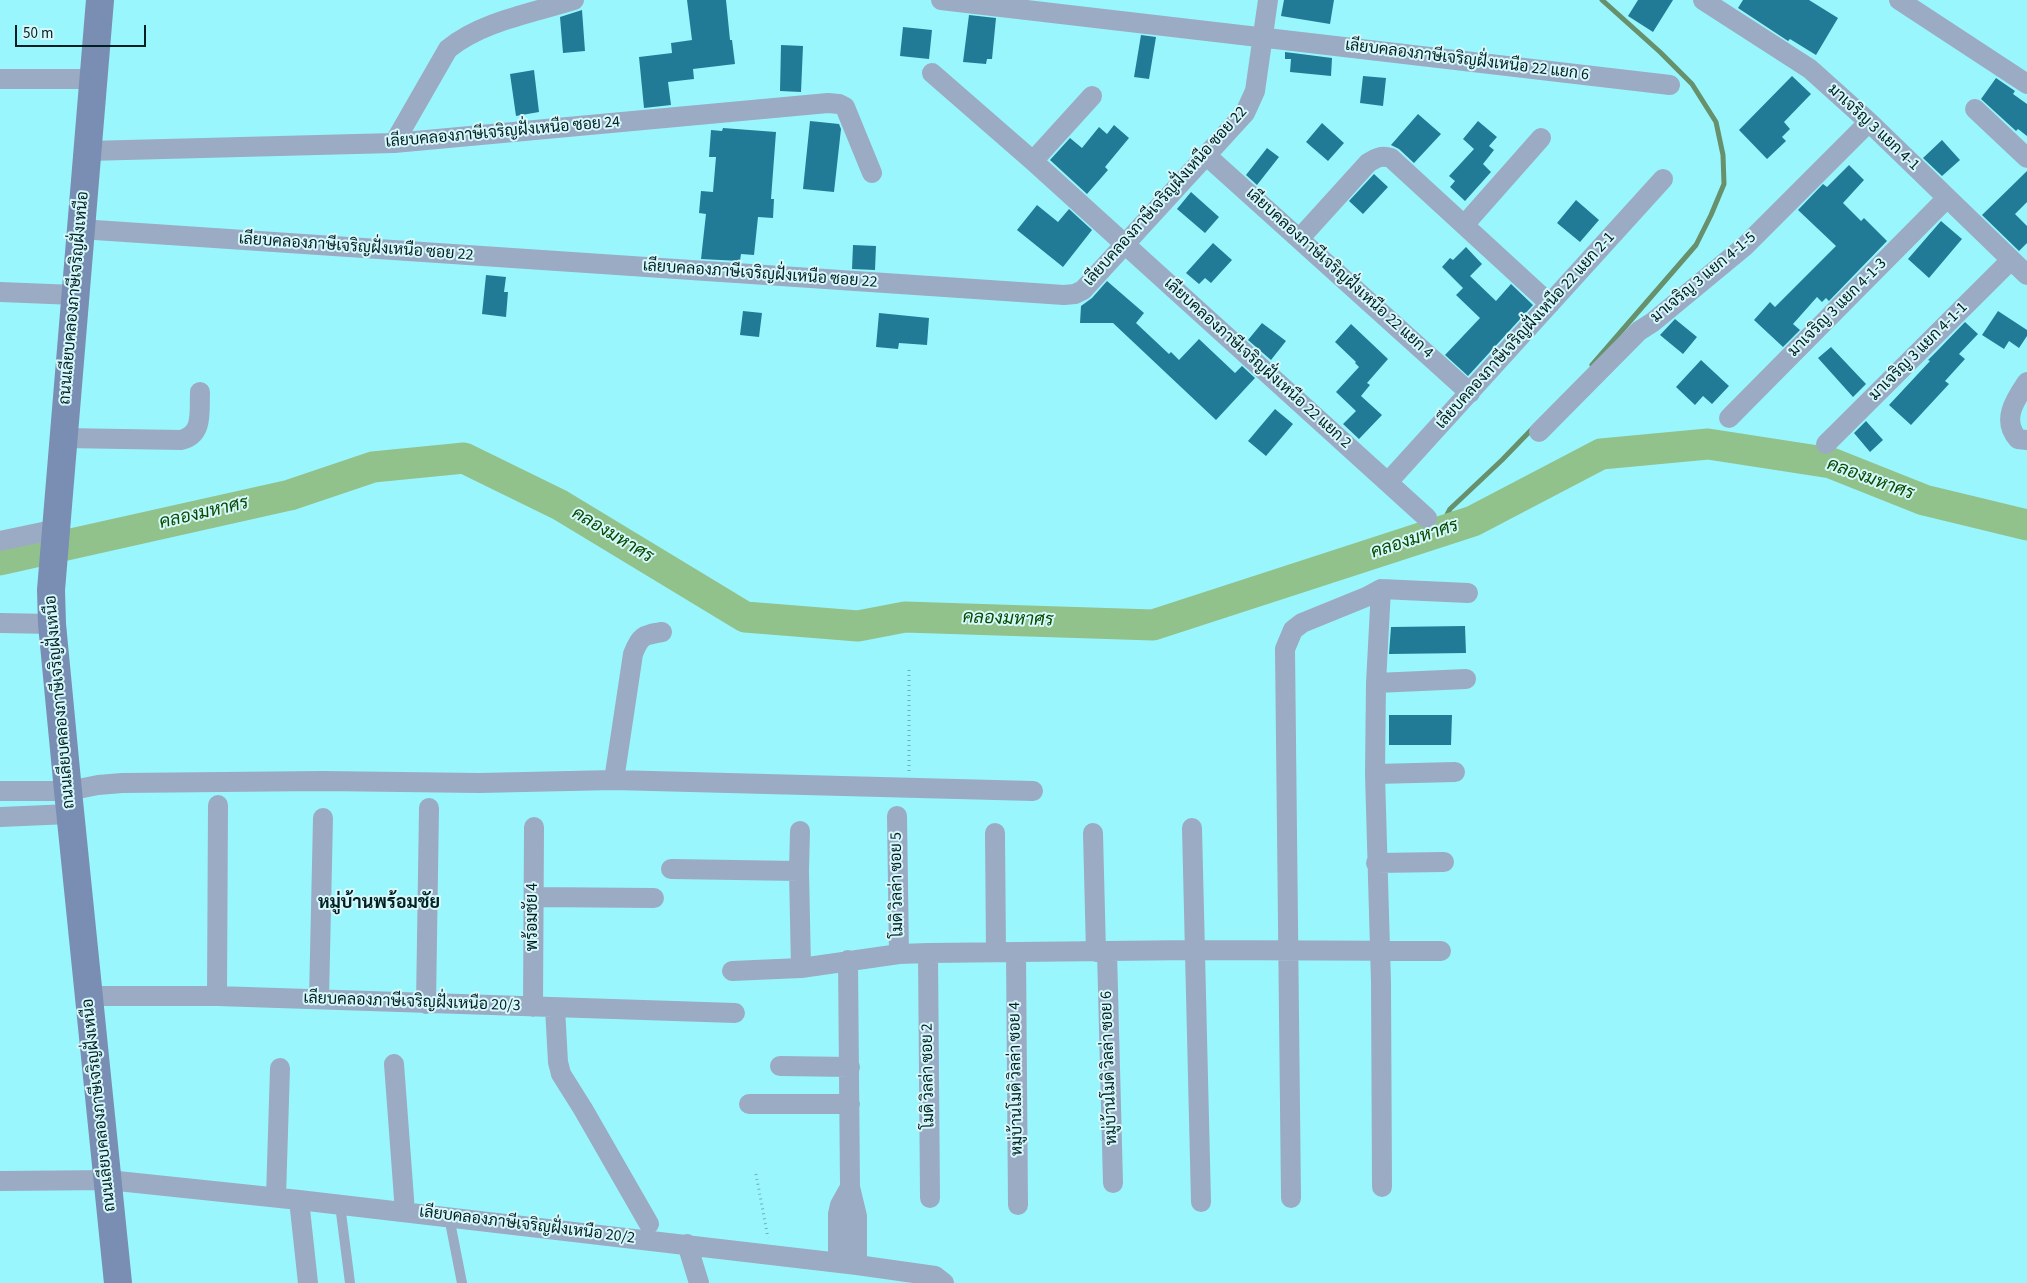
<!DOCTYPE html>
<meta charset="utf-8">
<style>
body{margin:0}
#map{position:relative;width:2027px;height:1283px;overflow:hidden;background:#9af6fd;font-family:"Source Sans 3",sans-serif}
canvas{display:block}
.scale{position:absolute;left:15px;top:25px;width:131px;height:22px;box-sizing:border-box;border:2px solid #021f22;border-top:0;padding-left:6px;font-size:15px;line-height:18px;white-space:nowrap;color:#021f22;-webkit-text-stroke:4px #d7f8fb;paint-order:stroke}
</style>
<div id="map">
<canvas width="2027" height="1283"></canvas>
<div class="scale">50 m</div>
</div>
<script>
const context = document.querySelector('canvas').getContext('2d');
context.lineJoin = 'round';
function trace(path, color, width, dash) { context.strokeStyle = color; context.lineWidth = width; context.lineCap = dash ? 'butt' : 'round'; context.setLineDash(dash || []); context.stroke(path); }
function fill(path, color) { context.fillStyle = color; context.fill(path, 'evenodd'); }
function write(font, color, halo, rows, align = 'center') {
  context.font = font + ' "Source Sans 3",Sarabun,sans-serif'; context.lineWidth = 4; context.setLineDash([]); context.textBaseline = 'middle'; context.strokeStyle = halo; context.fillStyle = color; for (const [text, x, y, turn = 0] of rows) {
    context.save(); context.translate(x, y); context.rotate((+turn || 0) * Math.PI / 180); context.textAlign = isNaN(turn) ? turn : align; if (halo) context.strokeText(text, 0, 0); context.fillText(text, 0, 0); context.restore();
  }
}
const stream = new Path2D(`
 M1592 365 1696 245 1711 215 1724 184 1723 155 1716 122 1692 84 1660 52 1602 0
 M1438 532 1450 509 1502 460 1533 428`);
const river = new Path2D(`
 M0 560 290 495 373 467 464 458 560 505 745 617 858 626 905 617 1153 625 1473 521 1601 454 1708 444 1831 463 1924 500 2027 525`);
const building = new Path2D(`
 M687 0H726L730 40H732L735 64 693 69 694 79 668 82 671 105 644 108 639 57 672 53 671 43 692 40Z
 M1284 0H1334L1330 24 1281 16Z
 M1638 0H1673L1653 32 1628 16Z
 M1743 0H1809L1838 18 1816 55 1790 39 1788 41 1738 8Z
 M582 10 585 51 563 53 560 17Z
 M969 15 996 18 992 59H987L986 64 963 62Z
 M903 27 932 30 929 59 900 56Z
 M1141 35 1156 37 1149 79 1134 77Z
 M781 45 803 46 801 92 780 91Z
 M1285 52 1332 58 1331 76 1290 72 1291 59H1285Z
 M534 70 539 112 516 116 510 74Z
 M1363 76 1386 78 1383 106 1360 103Z
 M1792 76 1811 94 1784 122 1790 129 1782 137 1786 141 1767 159 1739 130Z
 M1996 78 2015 91 2013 94 2027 104V136L2018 129 2016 131 1981 99Z
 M1418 114 1441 134 1414 163 1399 149 1391 145Z
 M810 121 839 124 841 129 834 192 803 189Z
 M1478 121 1497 137 1489 146 1494 150 1483 164 1491 172 1465 201 1450 187 1455 181 1449 176 1474 149 1463 139Z
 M1322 123 1344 143 1328 161 1306 142Z
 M1114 125 1129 138 1105 167 1108 170 1087 194 1050 160 1070 138 1082 148 1099 127 1107 134Z
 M723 128 776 132 771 199H774L773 218 758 217 754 255 741 254 740 261 701 259 706 214 699 213 701 191 713 192 716 157H709L711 130 722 131Z
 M1942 140 1960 160 1942 176 1923 158Z
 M1267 148 1279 157 1257 185 1246 175Z
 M1849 165 1864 180 1843 203 1861 221 1864 218 1887 241 1829 301 1826 298 1822 302 1817 297 1793 324 1800 330 1783 347 1754 320 1770 302 1775 307 1836 246 1798 210 1823 184 1827 187Z
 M2027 171V202L2015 214 2027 226V243L2019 251 1982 215Z
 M1374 174 1388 187 1363 214 1349 201Z
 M1191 192 1219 217 1205 233 1177 209Z
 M1576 200 1599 220 1580 242 1557 223Z
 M1037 205 1058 222 1069 209 1092 230 1063 267 1017 230Z
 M1941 221 1962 239 1929 278 1908 259Z
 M1213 243 1232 260 1211 283 1205 278 1199 284 1186 273Z
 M853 245 876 246 875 270 852 269Z
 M1466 247 1482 264 1470 276 1496 301 1511 284 1533 305 1468 376 1445 355 1480 318 1456 295 1463 288 1442 267 1450 258 1453 260Z
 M486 275 506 277 504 292H508L506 317 482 314Z
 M1107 281 1144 313 1136 323 1169 354 1171 352 1179 360 1199 339 1235 373 1242 366 1255 378 1216 420 1113 323H1080L1081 306 1092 298Z
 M743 311 762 313 759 337 740 335Z
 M1998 311 2027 330V336L2019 348 2009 341 2004 349 1982 335Z
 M879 313 929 318 927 345 899 343 898 349 876 347Z
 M1675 319 1697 337 1683 354 1660 335Z
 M1965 322 1978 334 1959 354 1965 359 1945 381 1949 384 1911 425 1889 405 1930 361 1928 360 1938 350Z
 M1262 323 1286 341 1271 360 1248 340Z
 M1351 324 1388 359 1367 383 1370 385 1361 396 1382 415 1359 439 1343 424 1356 411 1336 392 1359 367 1355 363 1356 362 1335 342Z
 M1831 347 1866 384 1853 397 1818 358Z
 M1701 360 1729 386 1712 404 1703 396 1695 405 1676 387Z
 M1275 409 1293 424 1266 456 1248 441Z
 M1866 421 1883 440 1870 452 1854 433Z
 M1465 626 1466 653 1389 654 1391 627Z
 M1389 715H1452L1451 745H1389Z`);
const path = new Path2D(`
 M909 771V667
 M756 1174 768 1238`);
const service = new Path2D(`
 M340 1205 350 1283
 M449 1217 462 1283`);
const minor = new Path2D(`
 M941 0 1670 85
 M1703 0 1810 69 1869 122 2027 275
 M1899 0 2027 84
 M932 73 1033 161 1427 518
 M0 79H94
 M1975 109 2027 158
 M394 143 448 49C482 21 533 13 574 0
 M88 151 394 143 828 103 839 104 845 107 872 173
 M1207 156 1470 393
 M1033 161 1092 96
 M1465 224 1541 138
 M80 229 1064 295 1075 294 1083 290 1245 113 1255 91 1268 0
 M1300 238 1368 163C1376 158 1381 155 1391 158L1550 304
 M0 292 75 295
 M2027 382C2015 400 2001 420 2018 439L2027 440
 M1729 418 1947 198
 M1539 432 1639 331 1653 322 1745 246 1869 122
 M64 438 181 440C204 435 199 411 200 392
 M1826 444 2011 260
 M1388 482 1663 179
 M0 541 57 529
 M1381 589 1376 683 1375 774 1381 983 1382 1187
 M0 623 52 624
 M1376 683 1466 679
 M1375 774 1455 772
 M614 780 633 654C640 636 643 635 662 632
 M0 791H68L98 785 122 783 323 781 479 783 614 780 1033 791
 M897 816 899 954
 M0 817 70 814
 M1192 828 1201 1202
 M800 831 799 871 801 968
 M995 833 996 952
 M1093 833 1096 952
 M1376 863 1444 862
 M671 869 799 871
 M534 897 654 898
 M1016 952 1018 1205
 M1107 952 1113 1183
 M928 953 930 1198
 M848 960 850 1187 857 1216V1265
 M732 971 801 968 899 954 928 953 1195 950 1441 951
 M89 996H217L735 1013
 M217 996 218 805
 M319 999 323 818
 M426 1004 429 808
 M533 1007 534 827
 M555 1008 558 1062 561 1074 583 1109 649 1224
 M394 1064 405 1212
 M780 1066 850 1067
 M749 1104H850
 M0 1181 108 1180 299 1200 857 1265 935 1276 944 1283
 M276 1197 280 1068
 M1291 1198 1285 649 1293 630 1302 623 1366 597 1381 589 1468 593
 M299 1200 308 1283
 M687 1244 699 1283
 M838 1262V1214L840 1205 850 1187`);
const secondary = new Path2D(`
 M100 0 51 590 52 624 68 791 118 1283`);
const streetNames = [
 ["เลียบคลองภาษีเจริญฝั่งเหนือ 22 แยก 6",1467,61,7],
 ["มาเจริญ 3 แยก 4-1",1873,128,43],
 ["เลียบคลองภาษีเจริญฝั่งเหนือ ซอย 24",503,133,-5],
 ["เลียบคลองภาษีเจริญฝั่งเหนือ ซอย 22",1166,197,-48],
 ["เลียบคลองภาษีเจริญฝั่งเหนือ ซอย 22",356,248,4],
 ["เลียบคลองภาษีเจริญฝั่งเหนือ 22 แยก 4",1339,274,42],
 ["เลียบคลองภาษีเจริญฝั่งเหนือ ซอย 22",760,275,4],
 ["มาเจริญ 3 แยก 4-1-5",1704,278,-40],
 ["ถนนเลียบคลองภาษีเจริญฝั่งเหนือ",75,298,-85],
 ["มาเจริญ 3 แยก 4-1-3",1838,308,-45],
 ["เลียบคลองภาษีเจริญฝั่งเหนือ 22 แยก 2-1",1526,331,-48],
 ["มาเจริญ 3 แยก 4-1-1",1919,352,-45],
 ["เลียบคลองภาษีเจริญฝั่งเหนือ 22 แยก 2",1257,364,42],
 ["ถนนเลียบคลองภาษีเจริญฝั่งเหนือ",61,702,-95],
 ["โมดิ วิลล่า ซอย 5",898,885,-91],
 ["พร้อมชัย 4",533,917,-90],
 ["เลียบคลองภาษีเจริญฝั่งเหนือ 20/3",412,1003,2],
 ["หมู่บ้านโมดิ วิลล่า ซอย 6",1110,1068,-92],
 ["โมดิ วิลล่า ซอย 2",929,1076,-91],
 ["หมู่บ้านโมดิ วิลล่า ซอย 4",1017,1079,-91],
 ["ถนนเลียบคลองภาษีเจริญฝั่งเหนือ",100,1105,-96],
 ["เลียบคลองภาษีเจริญฝั่งเหนือ 20/2",527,1226,7]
];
const waterNames = [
 ["คลองมหาศร",1870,480,20],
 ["คลองมหาศร",204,514,-13],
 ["คลองมหาศร",612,536,31],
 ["คลองมหาศร",1415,540,-18],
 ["คลองมหาศร",1008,620,2]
];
const neighbourhoodNames = [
 ["หมู่บ้านพร้อมชัย",379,904]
];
trace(stream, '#67916c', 5);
trace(river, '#92c28c', 31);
fill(building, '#217b96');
trace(path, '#6ab2b8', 3, [1, 4]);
trace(service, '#9cabc4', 10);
trace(minor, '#9cabc4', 20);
trace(secondary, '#7a8eb4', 28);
write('16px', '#021f22', '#d7f8fb', streetNames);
write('italic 18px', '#054c02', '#d7f8fb', waterNames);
write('bold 18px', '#021f22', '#d7f8fb', neighbourhoodNames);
</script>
